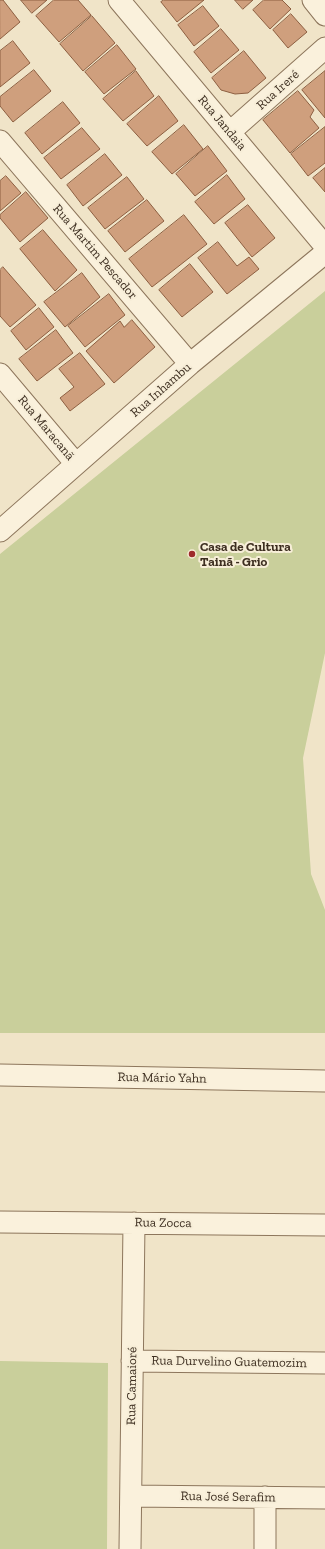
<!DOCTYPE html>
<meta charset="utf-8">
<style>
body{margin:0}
canvas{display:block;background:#f0e4c8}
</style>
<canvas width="325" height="1549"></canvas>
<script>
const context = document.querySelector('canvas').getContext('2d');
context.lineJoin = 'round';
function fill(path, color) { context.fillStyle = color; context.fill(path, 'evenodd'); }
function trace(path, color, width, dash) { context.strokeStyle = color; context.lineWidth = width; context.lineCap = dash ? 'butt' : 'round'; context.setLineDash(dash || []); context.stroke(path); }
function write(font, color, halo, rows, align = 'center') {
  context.font = font + ' "Zilla Slab",serif'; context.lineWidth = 4; context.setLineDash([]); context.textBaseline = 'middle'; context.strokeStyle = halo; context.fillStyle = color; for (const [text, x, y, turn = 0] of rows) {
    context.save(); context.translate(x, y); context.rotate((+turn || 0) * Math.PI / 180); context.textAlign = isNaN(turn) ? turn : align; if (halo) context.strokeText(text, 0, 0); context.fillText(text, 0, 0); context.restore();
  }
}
const green = new Path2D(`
 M325 291V653L303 758 311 874 325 910V1033H0V554Z
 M0 1361 108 1363 107 1549H0Z`);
const building = new Path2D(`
 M0 0H3L20 22 0 39Z
 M21 0H47L32 13Z
 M54 0H78L91 15 59 42 36 16Z
 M164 0H204L177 22 161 2Z
 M235 0H253L243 9Z
 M264 0H282L291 9 270 29 253 10Z
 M203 6 219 26 194 46 178 25Z
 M291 14 307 32 288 48 273 30Z
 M92 16 115 43 83 71 60 44Z
 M221 29 239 50 211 73 194 52Z
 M13 41 30 63 0 87V51Z
 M117 45 136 69 104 94 85 72Z
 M244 51 266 78 248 93 235 94 221 90 212 78Z
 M34 70 51 91 13 122 0 106V97Z
 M136 71 154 96 123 121 103 99Z
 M325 71V118L302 90Z
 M298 91 314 110 310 117 319 128 290 153 263 120Z
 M159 96 178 121 147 146 127 124Z
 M63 102 80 123 42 154 25 133Z
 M184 125 203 149 172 174 152 152Z
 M325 127V163L308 176 291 154Z
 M82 128 100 149 61 179 44 158Z
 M208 146 227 171 195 196 176 174Z
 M105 154 122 175 83 206 67 185Z
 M325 168V192L313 178Z
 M227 175 245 199 214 224 195 202Z
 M6 176 21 193 0 211V181Z
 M127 177 144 199 105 229 88 208Z
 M26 192 48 218 20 242 0 218V215Z
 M147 200 164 221 125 252 108 231Z
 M248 205 275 238 252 257 225 223Z
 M184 215 207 244 152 287 129 259Z
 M43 230 77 270 55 291 20 249Z
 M218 242 237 266 249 257 259 269 227 294 198 258Z
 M190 264 213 292 182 317 159 290Z
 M3 267 36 305 10 327 0 316V270Z
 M82 273 100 297 65 327 44 302Z
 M109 294 125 315 85 347 68 326Z
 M39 308 54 327 26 350 11 331Z
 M132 320 155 347 114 383 86 351 120 321 124 327Z
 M56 330 73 353 37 381 19 359Z
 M80 353 105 384 70 411 60 398 74 387 59 369Z`);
const street = new Path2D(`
 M119 0 325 246
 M313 0 325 15
 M230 132 325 48
 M0 141 190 364
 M0 374 76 464
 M0 531 190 364 325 253
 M0 1075 325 1081
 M0 1222 325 1225
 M132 1361 325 1363
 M131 1496 325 1498
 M130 1549 134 1223
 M265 1549V1497`);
const markers = [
 [192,554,4,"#9e2a2b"]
];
const streetNames = [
 ["Rua Ireré",278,90,-42],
 ["Rua Jandaia",222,123,50],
 ["Rua Martim Pescador",95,252,49],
 ["Rua Inhambu",161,390,-41],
 ["Rua Maracanã",46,428,50],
 ["Rua Mário Yahn",162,1078,1],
 ["Rua Zocca",163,1223,1],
 ["Rua Durvelino Guatemozim",229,1362,1],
 ["Rua Camaioré",132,1386,-89],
 ["Rua José Serafim",228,1497,1]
];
const poiNames = [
 ["Casa de Cultura",200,547],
 ["Tainã - Grio",200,562]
];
fill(green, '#c9cf9b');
fill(building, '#cf9f7d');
trace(building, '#8d5f41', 1);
trace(street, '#8d765c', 23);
trace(street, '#faf1dc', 21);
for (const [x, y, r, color] of markers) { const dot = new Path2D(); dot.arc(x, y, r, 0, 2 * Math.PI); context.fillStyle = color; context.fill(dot); trace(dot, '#f7eed8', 1.5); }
write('13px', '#3d2e20', '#f7eed8', streetNames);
write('bold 13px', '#3d2e20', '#f7eed8', poiNames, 'left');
</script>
